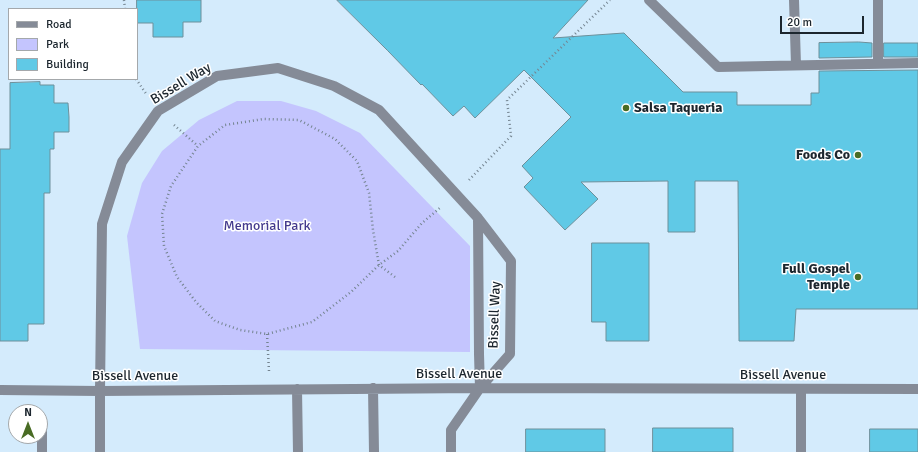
<!DOCTYPE html>
<style>
body{margin:0}
#map{position:relative;width:918px;height:452px;overflow:hidden;background:#d4ebfc;font-family:Signika,sans-serif}
canvas{display:block}
.legend{position:absolute;left:8px;top:8px;width:130px;height:72px;box-sizing:border-box;background:#fff;border:1px solid #a4a8ab;margin:0;padding:5px 7px;list-style:none;font-size:12px;color:#1c262e}
.legend li{display:flex;align-items:center;gap:8px;height:20px}
.legend b{width:20px;border:1px solid #a4a8ab}
.north{position:absolute;left:8px;top:404px;width:40px;height:40px;box-sizing:border-box;background:#fff;border:1px solid #a4a8ab;border-radius:50%;rotate:0deg;font-size:11px;font-weight:700;line-height:16px;text-align:center;color:#1c262e}
.north::after{content:'';display:block;margin:auto;width:14px;height:18px;background:#496c24;clip-path:polygon(50% 0,100% 100%,50% 72%,0 100%)}
.scale{position:absolute;left:780px;top:16px;width:84px;height:18px;box-sizing:border-box;border:2px solid #1c262e;border-top:0;padding-left:5px;font-size:12px;line-height:14px;white-space:nowrap;color:#1c262e;-webkit-text-stroke:3px #fff;paint-order:stroke}
</style>
<div id="map">
<canvas width="918" height="452"></canvas>
<ul class="legend">
<li><b style="height:5px;background:#858b97"></b>Road</li>
<li><b style="height:11px;background:#c4c5fe"></b>Park</li>
<li><b style="height:11px;background:#60c9e6"></b>Building</li>
</ul>
<div class="north">N</div>
<div class="scale">20 m</div>
</div>
<script>
const context = document.querySelector('canvas').getContext('2d');
context.lineJoin = 'round';
function fill(path, color) { context.fillStyle = color; context.fill(path, 'evenodd'); }
function trace(path, color, width, dash) { context.strokeStyle = color; context.lineWidth = width; context.lineCap = dash ? 'butt' : 'round'; context.setLineDash(dash || []); context.stroke(path); }
function write(font, color, halo, rows, align = 'center') {
  context.font = font + ' Signika,sans-serif'; context.lineWidth = 3; context.setLineDash([]); context.textBaseline = 'middle'; context.strokeStyle = halo; context.fillStyle = color; for (const [text, x, y, turn = 0] of rows) {
    context.save(); context.translate(x, y); context.rotate((+turn || 0) * Math.PI / 180); context.textAlign = isNaN(turn) ? turn : align; if (halo) context.strokeText(text, 0, 0); context.fillText(text, 0, 0); context.restore();
  }
}
const green = new Path2D(`
 M237 101H281L316 111 360 133 470 246V352L140 349 127 236 142 183 162 151 199 120Z`);
const building = new Path2D(`
 M137 0H201V22H183V37H153V23H137Z
 M337 0H588L553 38 624 33 683 92H737V105H811V93H819V71L918 70V309H796L794 341H739L738 181H695V232H668V181L581 182 598 199 565 230 524 187 533 178 522 166 571 117 524 70 475 118 464 106 453 116 422 84 421 85 388 51Z
 M859 42 872 43V57L819 58V43Z
 M884 43H918V57H884Z
 M40 82V85H54V103H68L69 117V132H54V149H50V193H44V324H28V341H0V149H10V83Z
 M592 243H649V341H606V322H592Z
 M653 428H733V452H653Z
 M526 429H605V452H526Z
 M870 429H918V452H870Z`);
const path = new Path2D(`
 M124 0 125 9
 M136 79 147 95
 M174 125 198 146
 M469 180 511 136 507 100 610 0
 M395 277 379 265 373 230 369 193 357 161 335 139 299 120 264 119 225 125 198 146 171 186 162 214 164 246 177 277 196 302 215 321 240 330 267 334 312 322 351 292 379 265 398 251 422 223 441 207
 M267 334 269 371`);
const minor = new Path2D(`
 M649 0 718 67 918 63
 M794 0 796 65
 M878 0V64
 M478 218 479 354 480 388
 M373 388 374 452
 M297 389 298 452
 M0 390 100 391 480 388 918 389
 M42 429V452
 M100 452V391L102 224 122 162 158 111 217 76 278 68 334 86 379 110 478 218 511 261 510 354 480 388 451 430V452
 M801 452V389`);
const markers = [
 [626,108,4,"#496c24"],
 [858,155,4,"#496c24"],
 [858,277,4,"#496c24"]
];
const streetNames = [
 ["Bissell Way",181,84,-31],
 ["Bissell Way",495,315,-88],
 ["Bissell Avenue",459,374],
 ["Bissell Avenue",783,375],
 ["Bissell Avenue",135,376]
];
const poiNames = [
 ["Salsa Taqueria",634,108,"left"],
 ["Foods Co",850,155],
 ["Full Gospel",850,269],
 ["Temple",850,285]
];
const parkNames = [
 ["Memorial Park",267,226]
];
fill(green, '#c4c5fe');
fill(building, '#60c9e6');
trace(building, '#6d909b', 1);
trace(path, '#748490', 2.5, [1, 3]);
trace(minor, '#858b97', 10);
for (const [x, y, r, color] of markers) { const dot = new Path2D(); dot.arc(x, y, r, 0, 2 * Math.PI); context.fillStyle = color; context.fill(dot); trace(dot, '#fff', 1.5); }
write('14px', '#1c262e', '#fff', streetNames);
write('bold 14px', '#1c262e', '#fff', poiNames, 'right');
write('14px', '#443a8e', '#fff', parkNames);
</script>
